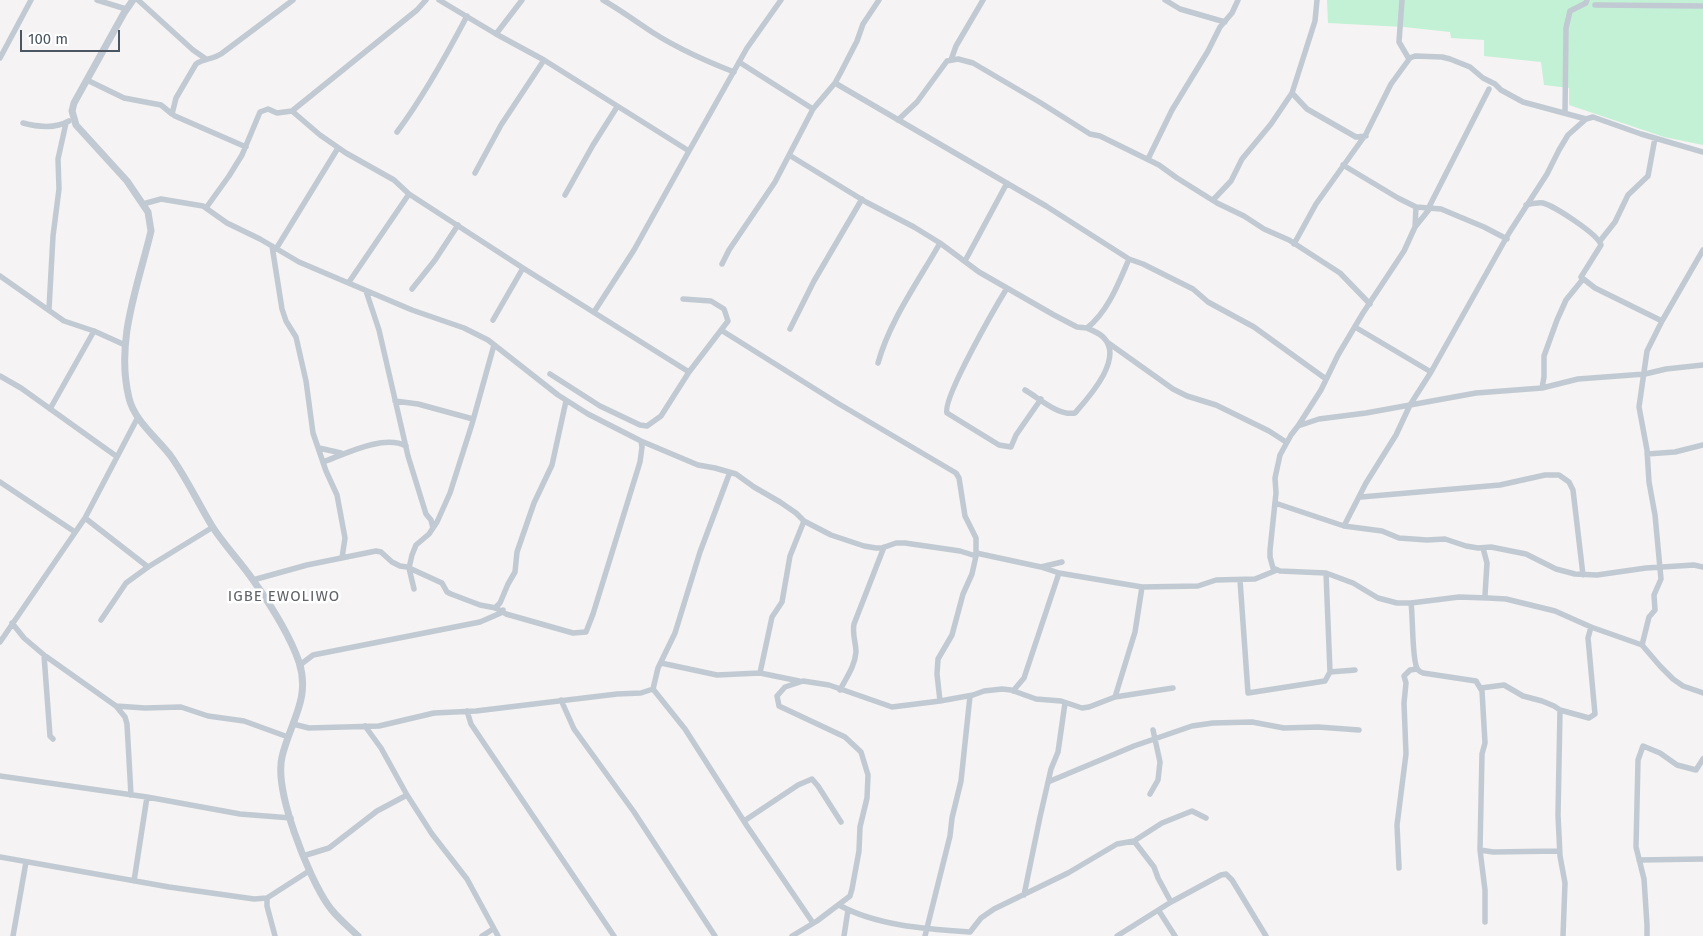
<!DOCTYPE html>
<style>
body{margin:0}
#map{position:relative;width:1703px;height:936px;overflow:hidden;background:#f5f3f3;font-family:"Fira Sans",sans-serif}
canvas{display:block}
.scale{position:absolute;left:20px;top:30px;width:100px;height:22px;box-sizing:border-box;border:2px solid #4a5661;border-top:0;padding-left:6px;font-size:15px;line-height:18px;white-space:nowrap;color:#4a5661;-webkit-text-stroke:4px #fff;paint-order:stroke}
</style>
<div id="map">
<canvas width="1703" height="936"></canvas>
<div class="scale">100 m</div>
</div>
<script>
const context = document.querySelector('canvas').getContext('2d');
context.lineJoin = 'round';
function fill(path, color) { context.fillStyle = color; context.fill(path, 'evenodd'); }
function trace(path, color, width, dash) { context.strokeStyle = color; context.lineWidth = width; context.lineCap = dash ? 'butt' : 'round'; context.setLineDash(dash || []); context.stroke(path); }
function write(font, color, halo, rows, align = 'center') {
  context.font = font + ' "Fira Sans",sans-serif'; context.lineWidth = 5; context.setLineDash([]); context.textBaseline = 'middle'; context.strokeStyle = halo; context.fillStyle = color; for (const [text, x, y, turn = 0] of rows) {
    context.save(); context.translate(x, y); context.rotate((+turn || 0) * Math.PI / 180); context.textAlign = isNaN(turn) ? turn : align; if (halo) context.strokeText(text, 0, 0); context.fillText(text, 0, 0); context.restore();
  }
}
const green = new Path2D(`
 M1327 0H1703V145L1664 137 1569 105V88L1544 85 1541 62 1484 56V40L1451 38 1450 32 1404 27 1328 23Z`);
const minor = new Path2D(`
 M97 0 126 9
 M138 0 193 50 206 59
 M439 0 496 34 544 60 689 151
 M603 0C617 8 630 17 643 26 670 45 703 60 734 72
 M1165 0 1180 9 1225 22
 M1402 0 1399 42 1409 59
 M1595 5 1703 6
 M496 34 522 0
 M0 58 31 0
 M951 60 956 46 983 0
 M739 62 813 109
 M87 80 124 98 161 105 172 114
 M835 83 1046 206 1129 259 1143 264 1193 289 1208 302 1254 327 1326 379
 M1292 93 1307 109 1356 137 1366 136
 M292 111 417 10 426 0
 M1565 113 1566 28 1570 11 1586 3 1587 0
 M898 120 917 102 947 61 958 59 973 63 1041 103 1090 134 1100 136 1159 165 1177 178 1217 203 1244 216 1264 229 1289 240 1340 273 1370 304
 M23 123C38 127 55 129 69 121
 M397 132C424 96 446 56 467 16
 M246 147 175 116 172 114 176 98 196 64C203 59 213 59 221 54L293 0
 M789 155 866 202 914 227 940 243 979 272 1054 315 1077 327 1087 328C1108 312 1119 282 1129 259
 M1148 159 1172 110 1208 51 1220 27 1232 13 1238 0
 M1343 165 1398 198 1416 207 1441 209 1484 227 1507 239
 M475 173 501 125 544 60
 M565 195 593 145 617 107
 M1213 200 1231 181 1242 159 1271 124 1292 93 1315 21 1317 0
 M143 204 161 199 203 206 227 223 260 239 299 262 412 310 464 328 488 340 558 395 588 414 641 441 698 465 715 468 736 474 754 487 780 502 796 513 804 521 831 535 864 546 876 548H882L896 543H905L960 551 976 556
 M1526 205C1531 204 1538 202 1543 203 1554 206 1598 234 1601 245L1581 277 1595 288 1662 321
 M1429 207 1489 89
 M1431 207 1415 227 1404 251 1363 313 1338 355 1321 390 1298 426 1291 435 1280 455 1275 478 1276 493 1270 550V557L1273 568 1280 571 1326 573 1353 583 1378 598 1397 603H1411L1459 597 1488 598 1506 599 1555 611 1591 627 1642 645 1660 666 1673 679 1683 686 1703 693
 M206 208 229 176 242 155 260 112 268 109 277 113 292 111 320 135 346 153 394 180 409 194 523 268 689 372
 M1415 227 1416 207
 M1600 241 1615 222 1628 195 1648 176 1655 138
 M1294 244 1316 204 1366 134 1391 84 1410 58 1415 56 1442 57 1450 59 1470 67 1483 78 1495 84 1501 90 1523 102 1586 119
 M272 246 282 309 286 321 296 337 306 381 313 433 326 471 337 495 345 538 342 558
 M276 249 338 148
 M965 261 1007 183
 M722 264 729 250 775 182 813 109 835 83 841 72 857 41 863 24 879 0
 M0 276 64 321 94 331 125 345
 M349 282 409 194
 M1007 288C996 306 942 399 947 413L999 445 1011 447 1016 435 1041 399
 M412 289 435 260 458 225
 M366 291 379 330 408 456 426 514 431 520 433 528
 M49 309 53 236 59 189 58 159 66 123
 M594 312 634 250 689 151 747 48 781 0
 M493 320 523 268
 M1355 327 1431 372
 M790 329 814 281 862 199
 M721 330 839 404 956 473 959 478 965 516 976 538V556L972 574 963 594 952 635 938 659 937 674 940 701
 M1107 342 1173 389 1187 396 1216 405 1269 431 1286 442
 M878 363C890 320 918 282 940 243
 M550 374 600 406 640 425 647 426 661 416 689 372 728 321 724 309 711 301 683 299
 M0 376 21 388 116 456
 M1542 388 1544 377V356L1557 320 1566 300 1583 279
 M1025 390C1039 398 1058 416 1075 413 1088 398 1124 359 1104 338 1100 333 1093 331 1087 328
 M395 401 418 404 473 419
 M50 409 94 331
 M1298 426 1319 419 1366 413 1476 393 1542 388 1578 379 1645 374 1666 369 1703 365
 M319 448 341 453
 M1647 454 1675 452 1703 445
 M323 462C345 454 384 434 406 446
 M0 482 75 532
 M1361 497 1500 485 1545 475H1559L1569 482 1573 490 1583 575
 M1275 503 1344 526 1382 531 1399 538 1427 540 1445 539 1466 546 1478 548 1491 547 1526 554 1556 569 1575 574 1597 575 1646 568 1694 565 1703 567
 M85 518 148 567
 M1344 526 1366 483 1396 435 1410 405 1431 372 1509 233 1547 174 1559 150 1568 135 1586 119 1593 117 1641 134 1703 152
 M1483 548 1487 563 1485 595
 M976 553 1041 567 1062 562
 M1059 573 1142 587 1135 632 1115 697
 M253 580 307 565 376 551 381 552 392 562 400 566 407 567 442 583 447 592 451 594 480 605 496 608 506 614 573 633 586 632 593 614 640 462 642 447 641 441
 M1240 580 1248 693 1325 681 1330 672 1326 573
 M1142 587 1198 586 1216 580 1255 579 1277 570
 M414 589 409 568 412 555 416 545 429 534 437 522 450 493 472 424 494 345
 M1411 603C1413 616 1412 660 1417 668 1418 671 1420 672 1423 673L1476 681 1482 691 1485 743 1482 754 1480 850 1485 890V922
 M495 608 500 603 508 584 515 572 517 552 534 503 552 465 566 401
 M101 620 126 583 148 567 213 527
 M12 623 24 638 44 655 116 706 145 708 181 707 208 716 244 721 288 737
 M0 642 85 518 138 417
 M1642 645 1649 617 1655 610 1654 595 1661 579 1655 515 1649 482 1647 450 1639 407 1647 351 1662 321 1703 250
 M44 655 50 736 53 739
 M661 663 717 675 760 673
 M300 665 313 655 480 622 503 612V610
 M1330 672 1355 670
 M799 681 760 673 772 617 782 602 790 556 804 521
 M1481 688 1504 685 1523 696 1542 701 1554 706 1560 710 1558 815 1560 856 1565 883 1563 936
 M653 689 658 668 675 633 700 552 730 472
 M840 690C846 678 855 666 856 652 856 642 852 635 854 624L884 547
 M1013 691 1024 678 1059 573 1041 567
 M561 700 574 729 634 812 715 936
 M116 706 125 717 127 724 131 795
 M1560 710 1589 718 1595 714 1588 638 1591 627
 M467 711 471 724 614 936
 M293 724 309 728 379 726 434 713 476 711 617 694 641 693 653 689 685 729 747 826 813 923
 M365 726 381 748 407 795 432 834 467 879 498 936
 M0 776 147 797 240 814 291 818
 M1048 782 1134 746 1192 726 1213 723 1252 722 1284 728 1318 727 1359 730
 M1150 794 1158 780 1160 762 1153 730
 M744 821 798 785 812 779 818 786 841 822
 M1134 841 1154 867 1158 878 1171 902
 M1480 850 1493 852 1559 851
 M303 856 329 848 377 811 407 795
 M0 857 169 887 254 899 267 898 309 871
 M1639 860 1703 859
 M1399 868 1397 825 1406 754 1404 703 1406 683 1404 676 1410 670 1417 669
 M134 881 147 797
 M1024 895 1040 817 1051 769 1058 752 1065 703
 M267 898V906L275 936
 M839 905C877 926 927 929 970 932L981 918 994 909 1068 873 1117 844 1134 841 1162 823 1192 811 1206 818
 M1159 911 1175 936
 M13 936 26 862
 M482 936 493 929
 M792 936 817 921 850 896 852 889 859 851 860 827 867 798 868 775 861 752 845 737 779 706 777 696 785 687 803 681 829 685 892 707 940 701 973 695 984 691 1002 689 1011 690 1036 699 1061 701 1082 708 1089 707 1115 697 1173 688
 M844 936 848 910
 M925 936 950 836 952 818 961 781 970 696
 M1117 936 1171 902 1221 875 1226 874 1232 880 1266 936
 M1647 936V925L1644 879 1636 847 1638 760 1643 746 1660 753 1677 765 1696 770 1703 759`);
const tertiary = new Path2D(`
 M133 0 124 13 74 103 72 111 76 125 127 181 148 212 151 231C138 286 115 341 129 398 134 420 156 437 170 455 186 477 198 503 212 526 224 545 240 561 253 580 270 604 289 633 299 662 311 699 290 722 282 757 274 791 308 876 328 905 336 917 348 926 358 936`);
const quarterNames = [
 ["IGBE EWOLIWO",284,597]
];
fill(green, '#c3f1d5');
trace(minor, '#c1cad2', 5.5);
trace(tertiary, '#c1cad2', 7);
context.letterSpacing = '1px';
write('15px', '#5f6368', '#fff', quarterNames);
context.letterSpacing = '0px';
</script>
